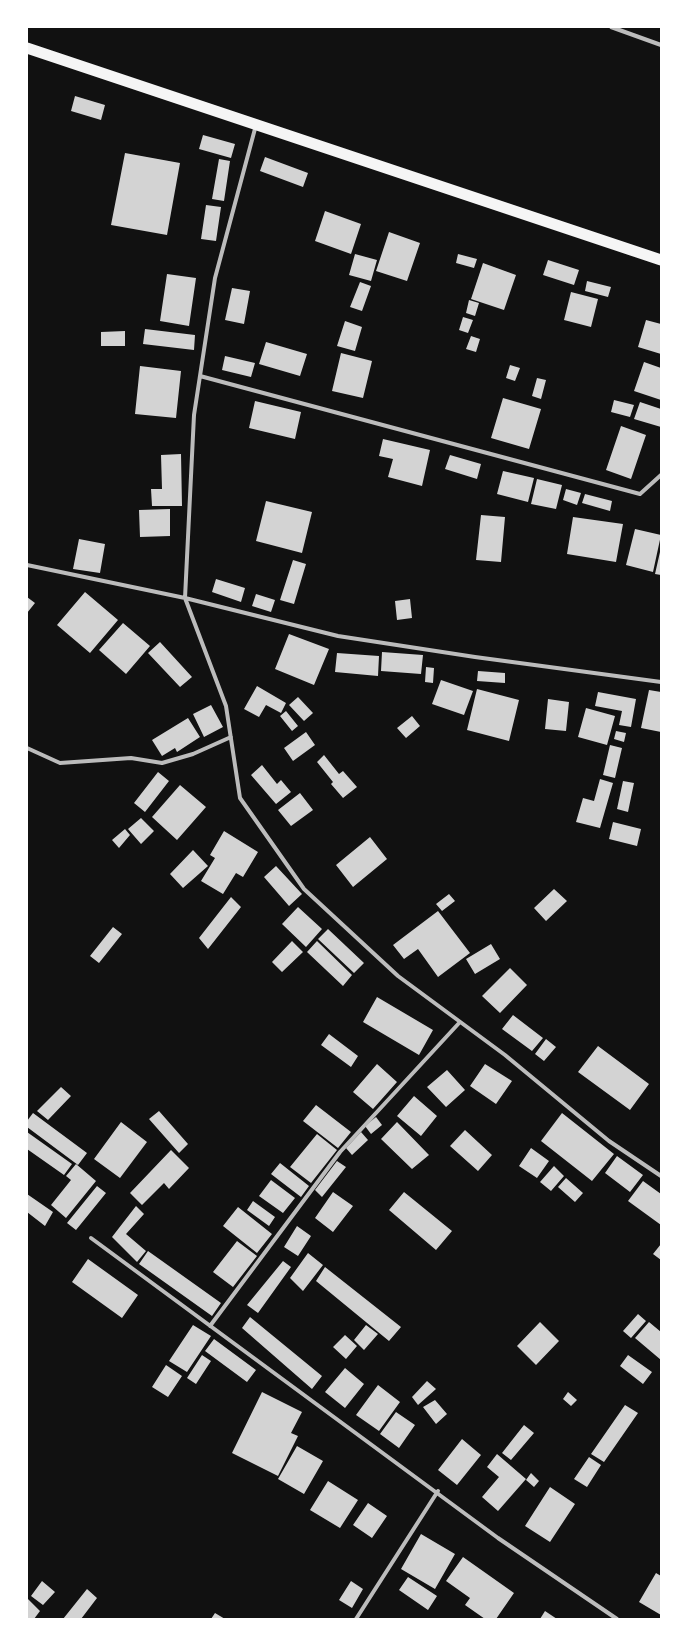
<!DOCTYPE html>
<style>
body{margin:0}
#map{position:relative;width:688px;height:1646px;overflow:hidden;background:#111;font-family:"Source Sans 3",sans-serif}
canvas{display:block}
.frame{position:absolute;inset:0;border:28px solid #fff;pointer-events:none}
</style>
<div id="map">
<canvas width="688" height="1646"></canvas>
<div class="frame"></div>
</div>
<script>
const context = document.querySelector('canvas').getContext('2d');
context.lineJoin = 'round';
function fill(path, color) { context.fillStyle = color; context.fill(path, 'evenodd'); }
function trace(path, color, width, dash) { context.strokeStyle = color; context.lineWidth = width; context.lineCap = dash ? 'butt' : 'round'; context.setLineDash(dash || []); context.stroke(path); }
const building = new Path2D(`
 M75 96 105 105 101 120 71 111Z
 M203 135 235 144 231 158 199 149Z
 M125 153 180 163 167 235 111 225Z
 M265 157 308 173 303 187 260 171Z
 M219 159 230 161 224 201 212 199Z
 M206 205 221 207 216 241 201 239Z
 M325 211 361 224 351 254 315 241Z
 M389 232 420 243 407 281 376 271Z
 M355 254 377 260 371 281 349 275Z
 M458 254 477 259 474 268 456 263Z
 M548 260 579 270 574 285 543 275Z
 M483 263 516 275 504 310 471 299Z
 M167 274 196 278 189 326 160 321Z
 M587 281 611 287 608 297 585 291Z
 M360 282 371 286 362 311 350 307Z
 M232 288 250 291 244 324 225 320Z
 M571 292 598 299 591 327 564 320Z
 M469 300 479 303 475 316 466 313Z
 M463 317 473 320 468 333 459 330Z
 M646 320 661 324V354L638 347Z
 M345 321 362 327 355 351 337 346Z
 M145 329 195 335 194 350 143 344Z
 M125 331V346H101V332Z
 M471 336 480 339 476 352 466 349Z
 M266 342 307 354 300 376 259 364Z
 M341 353 372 361 363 398 332 391Z
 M225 356 255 363 251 377 222 370Z
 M644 362 661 368V400L634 391Z
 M510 365 520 368 515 381 506 378Z
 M140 366 181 371 176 418 135 414Z
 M537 378 546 380 541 399 532 396Z
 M503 398 541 409 529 449 491 438Z
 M614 400 634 405 630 417 611 412Z
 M255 401 301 412 295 439 249 428Z
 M640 402 661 409V427L634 419Z
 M621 426 646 435 631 479 606 470Z
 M383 439 430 450 422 486 388 477 393 459 379 456Z
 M181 454 182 506H152L151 489H162L161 455Z
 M450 455 481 464 477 479 445 469Z
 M503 471 534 478 528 502 497 494Z
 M537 479 562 485 556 509 531 504Z
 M566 489 581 493 577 505 563 500Z
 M585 494 612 501 610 511 582 503Z
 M266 501 312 512 302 553 256 541Z
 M170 509V536L140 537 139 510Z
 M481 515 505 517 501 562 476 560Z
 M573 517 623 524 616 562 567 554Z
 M635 529 661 535 653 572 626 565Z
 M79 539 105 544 100 573 73 569Z
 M660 552H661V575L655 574Z
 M293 560 306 564 294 604 280 600Z
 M216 579 245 588 241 602 212 592Z
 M85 592 118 620 90 653 57 625Z
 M256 594 275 600 271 612 252 606Z
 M27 597 35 603 27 613Z
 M410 599 412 618 397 620 395 601Z
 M123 623 150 646 126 674 99 650Z
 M289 634 329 649 314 685 275 669Z
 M160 642 192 677 180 687 148 653Z
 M382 652 423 655 421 674 381 671Z
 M337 653 379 656 378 676 335 672Z
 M426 667 434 668 433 683 425 682Z
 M478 671 505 673V683L477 681Z
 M441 680 473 691 464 715 432 704Z
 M257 686 286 703 281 713 266 705 259 717 244 709Z
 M477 689 519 700 509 741 467 730Z
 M649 690 661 692V732L641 728Z
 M598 692 636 699 631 727 619 725 622 711 595 706Z
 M298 697 313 713 304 721 289 705Z
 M548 699 569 702 566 731 545 729Z
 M211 705 223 727 204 737 193 714Z
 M586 708 615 716 607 745 578 737Z
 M286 711 298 726 292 731 280 716Z
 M412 716 420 726 406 738 397 728Z
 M188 718 200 737 177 752 175 748 162 756 152 740Z
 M616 731 626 733 624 742 614 739Z
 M306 732 315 745 293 761 284 748Z
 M610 745 622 748 615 778 603 775Z
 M324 755 339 774 343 771 357 787 343 798 331 784 333 782 317 762Z
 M262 765 277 784 281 780 291 792 276 804 251 775Z
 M158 772 169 781 145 812 134 803Z
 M600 779 613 783 600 828 576 822 583 798 594 801Z
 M623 781 634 783 628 812 617 809Z
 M180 785 206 807 177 840 152 817Z
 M300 793 313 810 291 826 278 810Z
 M141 818 154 831 141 844 128 829Z
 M613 822 641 829 637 846 609 839Z
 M125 829 130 835 119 848 112 840Z
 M224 831 258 852 243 877 236 873 223 894 201 881 215 858 210 855Z
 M370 837 387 859 353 887 336 865Z
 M193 850 208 866 183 888 170 874Z
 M276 866 302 894 289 906 264 877Z
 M554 889 567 901 546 921 534 908Z
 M449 894 455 901 442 911 436 904Z
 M231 897 241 907 208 949 199 938Z
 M298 907 322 929 306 947 282 924Z
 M438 911 470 953 438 977 418 949 404 959 393 945Z
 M113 927 122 934 99 963 90 956Z
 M328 929 364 963 354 973 318 939Z
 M292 941 303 952 282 972 272 962Z
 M317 941 352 975 343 986 307 952Z
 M491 944 500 959 475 974 466 959Z
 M510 968 527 985 500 1013 482 996Z
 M377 997 433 1030 419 1055 363 1022Z
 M513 1015 543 1038 532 1051 502 1029Z
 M329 1034 358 1056 351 1067 321 1045Z
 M546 1039 556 1047 544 1061 535 1054Z
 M598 1046 649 1084 630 1110 578 1072Z
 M377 1064 397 1082 373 1109 353 1092Z
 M485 1064 512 1081 496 1104 470 1086Z
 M447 1070 465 1090 446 1107 427 1087Z
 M61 1087 71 1096 48 1120 37 1111Z
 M414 1096 437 1116 421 1136 397 1116Z
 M316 1105 351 1132 338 1148 303 1121Z
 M159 1111 188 1144 179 1153 149 1119Z
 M33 1113 87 1153 78 1165 27 1127V1121Z
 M562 1113 614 1154 592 1181 541 1141Z
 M376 1117 382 1125 371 1134 365 1126Z
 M121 1122 147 1142 120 1178 94 1159Z
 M397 1122 429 1155 412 1169 381 1139Z
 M465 1130 492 1155 478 1171 450 1146Z
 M27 1132 72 1164 64 1175 27 1149Z
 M361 1132 368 1140 352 1155 346 1148Z
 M317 1134 337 1150 311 1183 290 1167Z
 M531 1148 549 1161 537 1178 519 1166Z
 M171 1150 189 1168 169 1189 164 1183 142 1205 130 1193Z
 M617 1156 643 1175 630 1192 605 1173Z
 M337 1161 346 1167 322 1197 315 1190Z
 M280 1163 309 1186 301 1197 271 1174Z
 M76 1164 96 1181 66 1218 51 1205 71 1180 66 1176Z
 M554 1166 564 1176 551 1191 540 1182Z
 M566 1178 583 1193 575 1202 558 1187Z
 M271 1180 295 1198 283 1213 259 1196Z
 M643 1181 661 1194V1225L628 1201Z
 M97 1186 106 1193 76 1230 67 1223Z
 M333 1192 353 1206 333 1232 315 1218Z
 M404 1192 452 1231 436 1250 389 1210Z
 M27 1194 53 1212 45 1226 27 1212Z
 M253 1201 275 1217 269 1226 247 1210Z
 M136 1206 144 1214 126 1234 146 1251 137 1262 112 1237Z
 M238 1207 272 1234 257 1253 223 1226Z
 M297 1226 311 1236 298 1256 284 1247Z
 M237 1241 257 1256 233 1287 213 1272Z
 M661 1244V1260L653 1254Z
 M148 1251 221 1303 212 1316 139 1264Z
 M308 1253 323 1265 303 1291 290 1278Z
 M88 1259 138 1295 122 1318 72 1282Z
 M283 1261 291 1267 258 1313 247 1305Z
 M325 1267 401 1327 389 1341 316 1281Z
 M638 1314 646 1321 631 1338 623 1331Z
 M250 1317 322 1376 312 1389 242 1328Z
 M540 1322 559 1341 536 1365 517 1346Z
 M649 1322 661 1332V1360L635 1338Z
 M193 1325 211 1336 187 1372 169 1361Z
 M366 1325 378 1334 364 1350 354 1340Z
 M345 1335 357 1346 346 1359 333 1347Z
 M214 1339 256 1370 247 1382 205 1351Z
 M202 1355 211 1361 196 1384 187 1378Z
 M628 1355 652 1372 643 1384 620 1366Z
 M166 1365 182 1376 168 1397 152 1387Z
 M345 1368 364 1384 345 1408 325 1392Z
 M427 1381 436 1389 418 1405 412 1397Z
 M378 1385 400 1402 379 1431 356 1415Z
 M262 1392 302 1412 291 1433 298 1436 278 1476 232 1453Z
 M568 1392 577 1400 571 1406 563 1399Z
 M435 1400 447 1414 436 1424 423 1407Z
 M625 1405 638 1413 604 1462 591 1454Z
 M396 1412 415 1425 399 1448 380 1434Z
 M524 1425 534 1433 511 1460 502 1453Z
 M462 1439 481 1455 457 1485 438 1470Z
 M297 1446 323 1461 304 1494 278 1479Z
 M497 1454 526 1479 498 1511 482 1497 499 1477 487 1467Z
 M589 1457 601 1465 587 1487 574 1479Z
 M531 1473 539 1481 534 1487 526 1480Z
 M328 1481 358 1500 340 1528 310 1510Z
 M550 1487 575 1504 550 1542 525 1526Z
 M368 1503 387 1516 372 1538 353 1525Z
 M421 1534 455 1554 435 1589 401 1569Z
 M463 1557 514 1593 496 1619H485L465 1605 470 1598 446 1581Z
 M656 1573 661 1576V1615L639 1602Z
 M408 1577 437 1596 428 1610 399 1590Z
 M42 1581 55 1592 43 1605 31 1596Z
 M351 1581 363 1589 352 1608 339 1600Z
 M87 1589 97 1598 81 1619H63Z
 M27 1598 40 1611 34 1619H27Z
 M545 1611 557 1619H540Z
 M215 1613 225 1619H211Z`);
const minor = new Path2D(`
 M611 27 661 45
 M256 125 215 278 194 415 185 598 226 706 240 798 304 889 398 976 505 1055 609 1141 661 1176
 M200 376 640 494 661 475
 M27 565 185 598 338 636 475 657 661 682
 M27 748 60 763 131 758 162 763 193 754 231 737
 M91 1238 498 1538 617 1619
 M210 1326 340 1152 460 1022
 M356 1619 438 1491`);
const trunk = new Path2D(`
 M27 48 661 260`);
fill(building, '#d3d3d3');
trace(minor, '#bcbcbc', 4);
trace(trunk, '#f5f5f5', 11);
</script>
